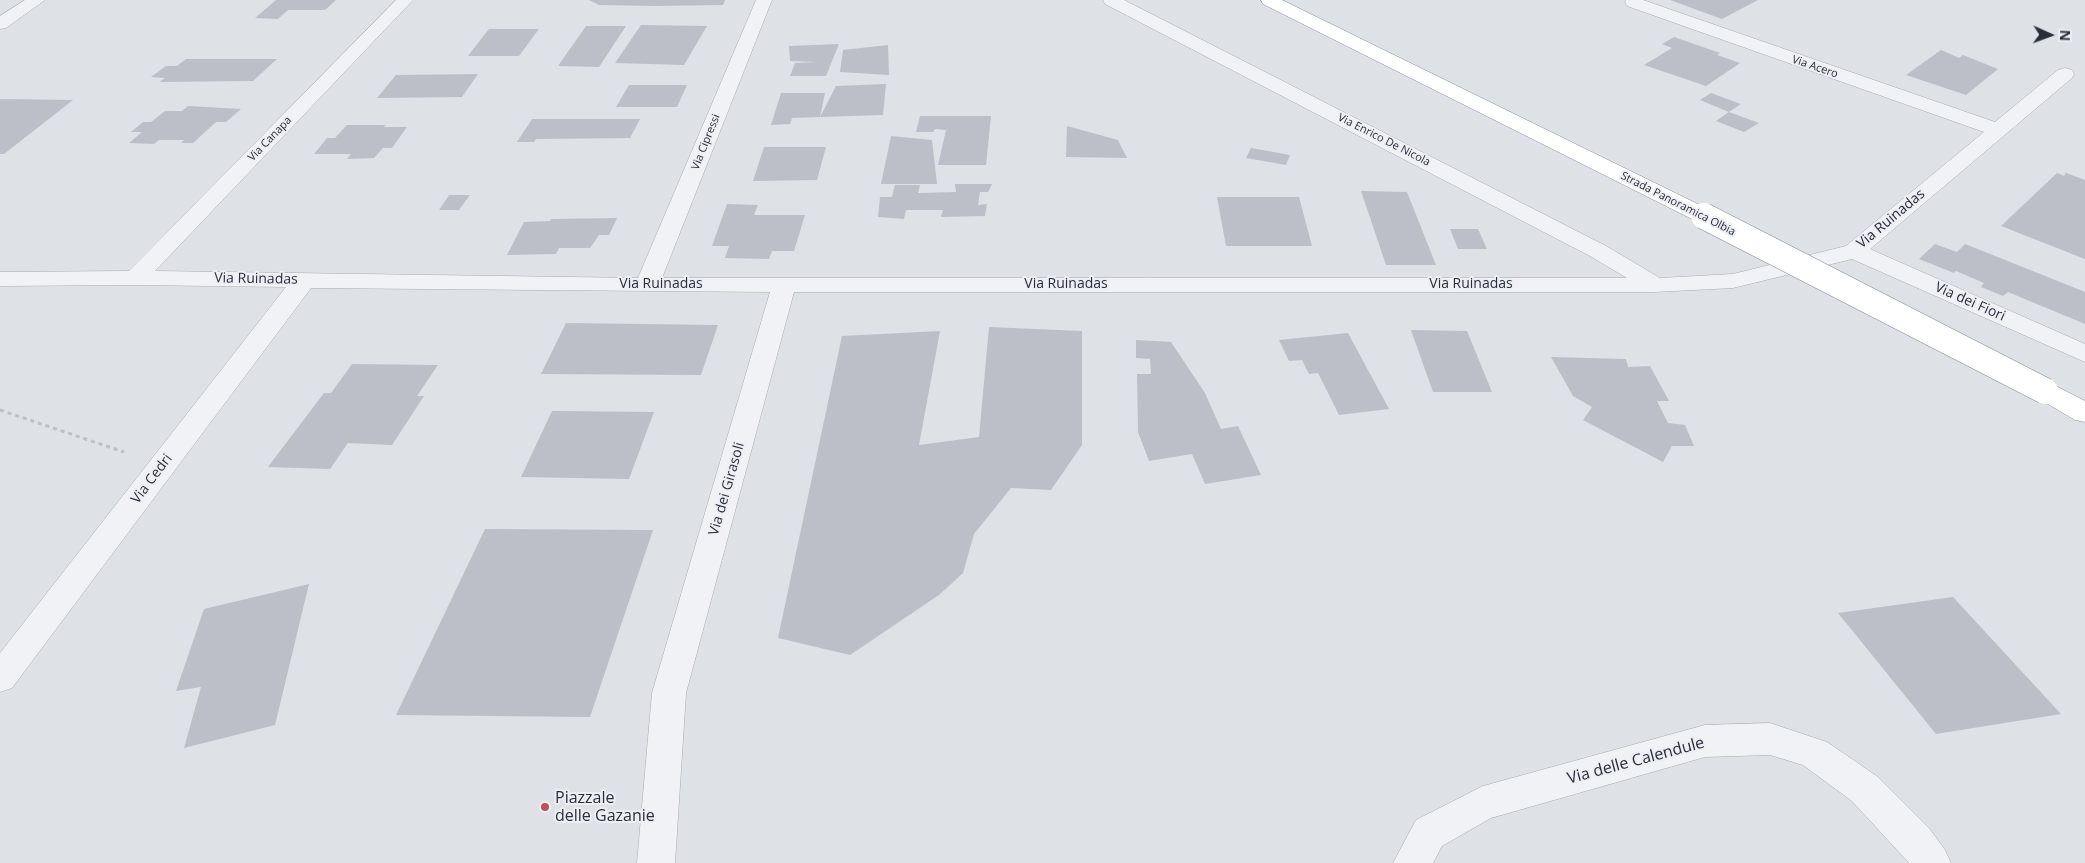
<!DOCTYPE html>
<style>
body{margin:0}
#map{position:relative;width:2085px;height:863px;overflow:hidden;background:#dee1e6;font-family:"Open Sans",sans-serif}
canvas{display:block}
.north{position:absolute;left:2025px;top:10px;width:50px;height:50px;-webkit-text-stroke:4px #edeff4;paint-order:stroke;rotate:92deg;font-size:14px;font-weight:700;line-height:20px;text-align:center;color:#292e3b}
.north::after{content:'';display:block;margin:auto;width:18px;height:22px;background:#292e3b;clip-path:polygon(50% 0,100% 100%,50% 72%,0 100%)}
</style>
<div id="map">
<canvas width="2085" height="863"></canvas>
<div class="north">N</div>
</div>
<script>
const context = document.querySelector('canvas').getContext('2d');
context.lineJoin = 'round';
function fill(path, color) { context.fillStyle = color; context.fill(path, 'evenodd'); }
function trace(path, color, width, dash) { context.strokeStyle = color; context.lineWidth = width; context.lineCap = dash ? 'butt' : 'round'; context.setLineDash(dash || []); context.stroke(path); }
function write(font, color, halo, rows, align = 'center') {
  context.font = font + ' "Open Sans",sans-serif'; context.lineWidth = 4; context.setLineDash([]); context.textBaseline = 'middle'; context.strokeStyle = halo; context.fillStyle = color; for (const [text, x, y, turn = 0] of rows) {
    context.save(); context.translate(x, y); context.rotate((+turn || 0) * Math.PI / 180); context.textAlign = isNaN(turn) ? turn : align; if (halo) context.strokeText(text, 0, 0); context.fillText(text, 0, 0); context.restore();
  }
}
const building = new Path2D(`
 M276 0H336L325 10H288L278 19 255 18Z
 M589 0H725L723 5 655 6 599 5Z
 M1670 0H1758L1722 19Z
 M641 25 707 26 684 65 615 63Z
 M586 26H626L599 67 558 66Z
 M489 29H539L519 56H468Z
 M1674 37 1720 53 1717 55 1740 63 1706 86 1644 65 1672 48 1662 44Z
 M839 44 826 76H790L795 63 816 62 790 61 789 46Z
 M888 45 889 75 840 72 843 50Z
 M1941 50 1959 58 1963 55 1998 69 1966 95 1906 75Z
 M186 59H277L253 81 159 82 165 78 151 77 166 66H177Z
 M478 74 462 97 377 98 396 75Z
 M886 84 883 115 820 117 836 86Z
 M629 85H687L677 107H616Z
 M781 93H825L820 117 792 118 790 124 771 125Z
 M1711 93 1741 104 1729 112 1700 100Z
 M0 99 73 100 4 154H0Z
 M188 106 241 109 226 122H216L193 143H181L184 140H159L154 144 129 143 142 132H131L143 122H151L165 111H182Z
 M1729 112 1759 123 1744 132 1716 121Z
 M920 116H991L986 165H938L946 130 935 129 933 132H916Z
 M532 119H640L630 138 536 139 534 142H517Z
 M347 125H386L383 127H407L392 148H383L374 158 347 159 351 154H314L327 138H335Z
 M1067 126 1118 140 1127 158 1066 157Z
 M891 136 932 140 937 184H881Z
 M764 147H826L817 180 753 181Z
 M1251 148 1290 155 1286 165 1246 158Z
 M2057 173 2064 176 2066 173 2085 180V259L2001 226Z
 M955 184H992L988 192H980L978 205 987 204 985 216 941 217 943 210H906L904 219 878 217 880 197H892L895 185H920L918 193 956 192Z
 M1361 191 1407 192 1436 265H1386Z
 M449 195H470L459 210H439Z
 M1217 197H1299L1312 246H1226Z
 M727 204 758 205 754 215H805L794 251H772L769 259 725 258 729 246H712Z
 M617 218 609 235H599L590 248H559L556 254 507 255 524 222 550 221 551 219Z
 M1450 229H1478L1487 249H1458Z
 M1935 244 1957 252 1965 244 2085 292V324L2008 292 2003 296 1981 287 1984 283 1956 271 1954 273 1919 259Z
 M566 323 718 325 701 375 541 374Z
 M989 327 1082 331V445L1051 490 1011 488 974 534 963 573 939 595 850 655 778 638 842 336 940 331 919 445 979 437Z
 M1411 330 1467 331 1492 392H1433Z
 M1348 333 1389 409 1339 415 1318 373 1309 374 1302 360 1289 361 1279 340Z
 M1136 340 1171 342 1205 393 1221 429 1238 426 1261 475 1205 484 1192 454 1149 461 1138 432 1137 374H1151L1150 359 1136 358Z
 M1551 357 1626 359 1628 367 1650 366 1669 401H1657L1668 423 1685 425 1694 446H1672L1663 462 1583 420 1592 407 1573 396Z
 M352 364 438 365 417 396H424L392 445 348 443 330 469 268 467 324 393H331Z
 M552 411 654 412 629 479 521 477Z
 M485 529 653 530 590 717 396 715Z
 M309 584 275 725 184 748 201 687 176 691 204 609Z
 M1953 597 2061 714 1936 734 1838 613Z`);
const path = new Path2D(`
 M0 410 124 452`);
const minor = new Path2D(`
 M25 0H45L6 28 0 29V16Z
 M396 0H413L155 271 638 278 756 0H772L662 278H1627L1590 256 1105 4 1103 0H1124L1606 246 1660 278 1733 274 1846 246 1984 132 1627 6 1625 2 1626 0H1643L1995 122 2058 70 2065 68 2072 70 2074 74 2072 78 1870 249 2085 344V362L1852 259 1733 288 1654 292H794L686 693 675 863H637L652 693 770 292 311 288 12 688 0 692V653L286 287 135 285 0 286V272L129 271Z
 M1770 723 1827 742 1878 777 1929 828 1945 850 1951 863H1909L1852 801 1803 765 1770 755 1705 757 1491 818 1442 846 1433 863H1393L1416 820 1483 786 1705 725Z`);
const highway = new Path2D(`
 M1261 0H1282L1712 211 1715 216 1712 221 1704 223 1696 221 1263 4Z
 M2045 382 2054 385 2085 401V422L2075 420 2036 397 2032 391 2036 385Z`);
const highwayBridge = new Path2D(`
 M1704 216 2045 391`);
const markers = [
 [545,807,5,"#be5054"]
];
const farStreetnames = [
 ["Via Acero",1815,67,19],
 ["Via Canapa",270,139,-46],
 ["Via Enrico De Nicola",1384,140,27],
 ["Via Cipressi",706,142,-68],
 ["Strada Panoramica Olbia",1678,204,27]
];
const streetNames = [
 ["Via Ruinadas",1891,219,-40],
 ["Via Ruinadas",256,279,1],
 ["Via Ruinadas",661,284],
 ["Via Ruinadas",1066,284],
 ["Via Ruinadas",1471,284],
 ["Via dei Fiori",1970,302,24],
 ["Via Cedri",152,479,-53],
 ["Via dei Girasoli",727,489,-74]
];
const nearStreetnames = [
 ["Via delle Calendule",1636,761,-15]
];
const nearPoinames = [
 ["Piazzale",555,798],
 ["delle Gazanie",555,816]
];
fill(building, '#bcbfc8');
trace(minor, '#a8abb3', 1);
trace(highway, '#878d9b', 1);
trace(path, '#bdbfc5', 3, [4, 4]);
fill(minor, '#f1f2f5');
fill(highway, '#fff');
trace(highwayBridge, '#878d9b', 27, []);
trace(highwayBridge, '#fff', 26);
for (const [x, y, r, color] of markers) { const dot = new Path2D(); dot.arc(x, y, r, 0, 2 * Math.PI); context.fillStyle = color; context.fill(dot); trace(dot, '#edeff4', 2); }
write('11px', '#292e3b', '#edeff4', farStreetnames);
write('14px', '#292e3b', '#edeff4', streetNames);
write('16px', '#292e3b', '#edeff4', nearStreetnames);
write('16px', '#292e3b', '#edeff4', nearPoinames, 'left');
</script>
